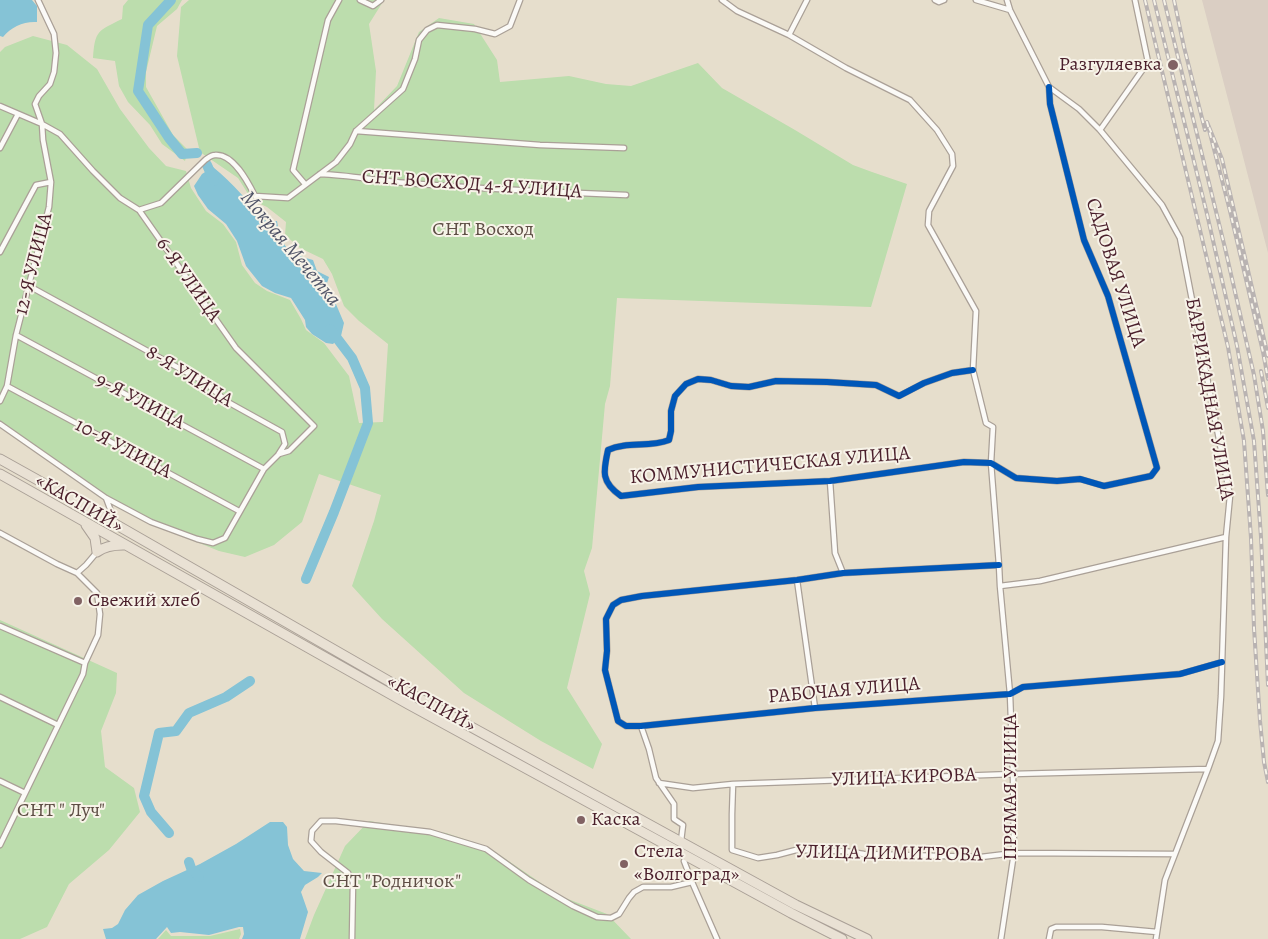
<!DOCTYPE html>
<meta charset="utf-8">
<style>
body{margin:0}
canvas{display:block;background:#e6decc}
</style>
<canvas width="1268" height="939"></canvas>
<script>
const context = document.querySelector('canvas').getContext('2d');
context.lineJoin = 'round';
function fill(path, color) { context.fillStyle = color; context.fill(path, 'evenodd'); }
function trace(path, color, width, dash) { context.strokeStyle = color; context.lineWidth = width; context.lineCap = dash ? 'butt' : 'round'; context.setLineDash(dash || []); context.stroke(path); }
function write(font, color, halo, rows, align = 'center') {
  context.font = font + ' Alegreya,serif'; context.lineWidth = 4; context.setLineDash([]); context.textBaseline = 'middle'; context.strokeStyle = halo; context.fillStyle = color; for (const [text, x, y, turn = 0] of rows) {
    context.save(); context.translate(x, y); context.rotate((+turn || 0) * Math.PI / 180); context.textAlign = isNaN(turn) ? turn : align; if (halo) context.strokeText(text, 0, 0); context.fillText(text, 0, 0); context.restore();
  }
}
const industrial = new Path2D(`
 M1202 0H1268V253L1241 149Z`);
const green = new Path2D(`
 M128 0H182L177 9 157 26 146 72V87L173 135 188 150 185 161 162 144 150 125 128 102 119 86 115 61 93 58C95 30 98 31 122 19L123 6Z
 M189 0H384L369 24 376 71 374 110 397 86 419 32 439 18 474 24 497 60 500 82 569 76 606 84 631 86 698 63 722 88 795 130 853 165 872 172 907 184 871 307 617 298 610 386 605 404 592 548 584 571 590 594 567 688 602 744 593 769 541 741 464 693 382 619 352 586 374 521 381 495 319 474 302 522 274 545 245 557 219 551 152 524 103 499 0 425V52L5 47 33 36 67 45 97 69 120 109 149 148 166 166 186 171 191 188 206 211 223 224 236 242 242 265 255 283 267 291 290 300 301 319 306 330 324 343 349 376 359 423 383 422 388 344 359 321 344 306 332 274 323 259 300 248 285 235 286 222 267 207 252 200 238 178 200 152 177 56 181 7Z
 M0 620 117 673 116 693 101 731 105 767 134 788 140 812 109 850 69 884 47 927 20 939H0Z
 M369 821 446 833 488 847 560 896 607 914 631 939H305L314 915 345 846Z
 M240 929 241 934 239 939H158L166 930 171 936H210Z`);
const water = new Path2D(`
 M0 0H32L37 6V22C24 21 11 27 3 37L0 36Z
 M213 167C233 183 249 203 267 222L277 221C281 248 288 253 313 260L317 271 329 277 327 283 344 323 341 336 333 344 326 343 312 334 306 327 305 320 291 298 275 293 262 286 246 266 237 241 226 224 208 209 198 195 194 186 202 174Z
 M270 822H283L287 827 288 845 293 859 304 871 322 873 318 877 305 885 301 892 308 912 300 939H242L244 934 243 927H239L209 935 180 932 171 933 167 927 156 939H106L103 929 112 928 118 924 125 910 138 895 163 881 200 864 236 844Z`);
const river = new Path2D(`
 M171 0 148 25 138 91 169 138 182 154 197 153
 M207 165 214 181
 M306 579 334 512 368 423 365 388 352 358 330 329
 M169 833 151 812 144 796 159 733 176 731 189 713 226 697 250 681
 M189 862 191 868 199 877`);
const street = new Path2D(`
 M360 0 373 6 381 0
 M722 0 737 11 789 35 846 68 910 100 937 130 952 154 953 166 929 211 928 225 976 311 973 370 986 423 993 427 991 463 999 565 1000 586 1010 694 1013 774 1014 853 1001 939
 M935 0 939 2 944 0
 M976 0 1010 10
 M1007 0 1010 10 1049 87 1079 109 1100 130 1162 205 1180 238 1230 496 1226 537 1221 696 1218 741 1208 769 1165 880 1156 939
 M789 35 807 0
 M0 106 42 124 60 134 93 171 120 198 139 210 236 348 314 426 289 451 279 454
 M1100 130 1148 62 1135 0
 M356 131 540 145 624 148
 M0 148 18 114
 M320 174C349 175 378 181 407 183 480 189 553 192 626 195
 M305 184 293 170 328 20 339 0
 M139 210 161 203 205 160C208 158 211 155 215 155 233 153 248 182 255 196L288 198 336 162 350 144 356 131 403 89 415 59 419 40 427 30 437 25 475 29 495 34 510 26 520 0
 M0 252 36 185 51 182
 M16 335 264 469
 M973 370 952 373 924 383 899 396 876 385 827 382 776 381 749 387 731 386 711 380 698 379 686 384 675 396 671 411V431L669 440C649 448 627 441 608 450 603 472 601 482 621 496L698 487 830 481 964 462 991 463 1016 478 1057 481 1080 479 1104 486 1151 476 1157 468 1108 296 1084 240 1050 104 1049 87
 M7 386 239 511
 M0 401 7 386 16 335 49 207 51 182 43 140 42 124 35 104 39 96 50 84 54 72 56 53 54 34 38 0
 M0 424 106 498 151 522 197 539 213 543 225 538 264 469 278 455 285 444 282 432 226 401 206 383 29 286
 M830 481 835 553 843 573
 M106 498 115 522
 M0 533 57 564 77 573
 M999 565 843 573 797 580 642 596 621 600 613 605 606 619 607 651 605 670 618 721 626 726H641L815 708 1010 694 1023 687 1180 674 1222 662
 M797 580 815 708
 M1000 586 1040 581 1226 537
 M0 626 85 663
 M0 697 58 725
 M641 726 649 749 656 778 674 804V819L683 825 681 841
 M0 781 25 793
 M659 783 693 788 733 784 1013 774 1208 769
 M733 784 732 814V850L758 858 777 855 796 850 844 851 864 854 981 857 1014 853 1174 854
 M0 845 83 674 85 663 98 635 100 614 97 593 77 573 86 565 97 552
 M687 857 684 861 692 882 717 939
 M352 939 353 882 348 873 321 852 311 841 312 831 321 821H336L430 832 486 849 529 880 573 906 597 917 611 918 619 914 629 898 634 892 643 887H671L692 882
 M1049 939 1051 929 1056 927H1102L1157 932`);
const highway = new Path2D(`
 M0 459 61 493 413 695 796 905 867 939
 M0 474 408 704 791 913 842 939
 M86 525 95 538 97 552C105 546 113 545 123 545`);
const rail = new Path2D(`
 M1145 0 1228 347 1244 441 1251 538 1254 628 1260 721 1264 762 1268 782
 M1154 0 1207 214 1237 346 1254 441 1261 537 1268 685
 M1164 0 1225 248 1254 375 1263 431 1268 495
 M1174 0 1184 47 1205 130
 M1268 356 1222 159 1207 122 1230 211 1263 352 1268 379
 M1261 371 1268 408`);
const cycleway = new Path2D(`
 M973 370 952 373 924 383 899 396 876 385 827 382 776 381 749 387 731 386 711 380 698 379 686 384 675 396 671 411V431L669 440C649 448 627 441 608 450 603 472 601 482 621 496L698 487 830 481 964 462 991 463 1016 478 1057 481 1080 479 1104 486 1151 476 1157 468 1108 296 1084 240 1050 104 1049 87
 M999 565 843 573 797 580 642 596 621 600 613 605 606 619 607 651 605 670 618 721 626 726H641L815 708 1010 694 1023 687 1180 674 1222 662`);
const markers = [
 [1173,65,6,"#816263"],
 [78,601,5,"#816263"],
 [581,820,5,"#816263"],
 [624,864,5,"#816263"]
];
const poiNames = [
 ["Разгуляевка",1162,65,"right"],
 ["Свежий хлеб",88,601],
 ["Каска",591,820],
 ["Стела",634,852],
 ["«Волгоград»",634,875]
];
const streetNames = [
 ["СНТ ВОСХОД 4-Я УЛИЦА",472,185,4],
 ["12-Я УЛИЦА",34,264,-76],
 ["САДОВАЯ УЛИЦА",1115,273,72],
 ["6-Я УЛИЦА",188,280,55],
 ["8-Я УЛИЦА",189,377,32],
 ["БАРРИКАДНАЯ УЛИЦА",1209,399,80],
 ["9-Я УЛИЦА",140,402,28],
 ["10-Я УЛИЦА",123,449,28],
 ["КОММУНИСТИЧЕСКАЯ УЛИЦА",770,466,-5],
 ["«КАСПИЙ»",79,504,30],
 ["РАБОЧАЯ УЛИЦА",844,691,-5],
 ["«КАСПИЙ»",431,704,29],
 ["УЛИЦА КИРОВА",904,778,-2],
 ["ПРЯМАЯ УЛИЦА",1011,787,-90],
 ["УЛИЦА ДИМИТРОВА",889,854,1]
];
const parkNames = [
 ["СНТ Восход",483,230],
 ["СНТ \" Луч\"",61,811],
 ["СНТ \"Родничок\"",392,882]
];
const waterNames = [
 ["Мокрая Мечетка",290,249,50]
];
fill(industrial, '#dacec3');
fill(green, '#bcddad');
fill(water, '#85c3d6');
trace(river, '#85c3d6', 10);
trace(street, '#aaa097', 7);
trace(highway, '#aaa097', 11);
trace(street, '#fbfaf7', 4.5);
trace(highway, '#e9e1d4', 9);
trace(rail, '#b9b3b2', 4);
trace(rail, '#f7f3e8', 2, [5.5]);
trace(cycleway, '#0057b8', 6);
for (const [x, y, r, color] of markers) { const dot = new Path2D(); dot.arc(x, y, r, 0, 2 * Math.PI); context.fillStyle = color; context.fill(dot); trace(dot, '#f7f3e8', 2); }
write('20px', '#4a1f2b', '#f7f3e8', poiNames, 'left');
write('20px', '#4a1f2b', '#f7f3e8', streetNames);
write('20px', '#5e4e45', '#f7f3e8', parkNames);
write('italic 21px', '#505468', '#f7f3e8', waterNames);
</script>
